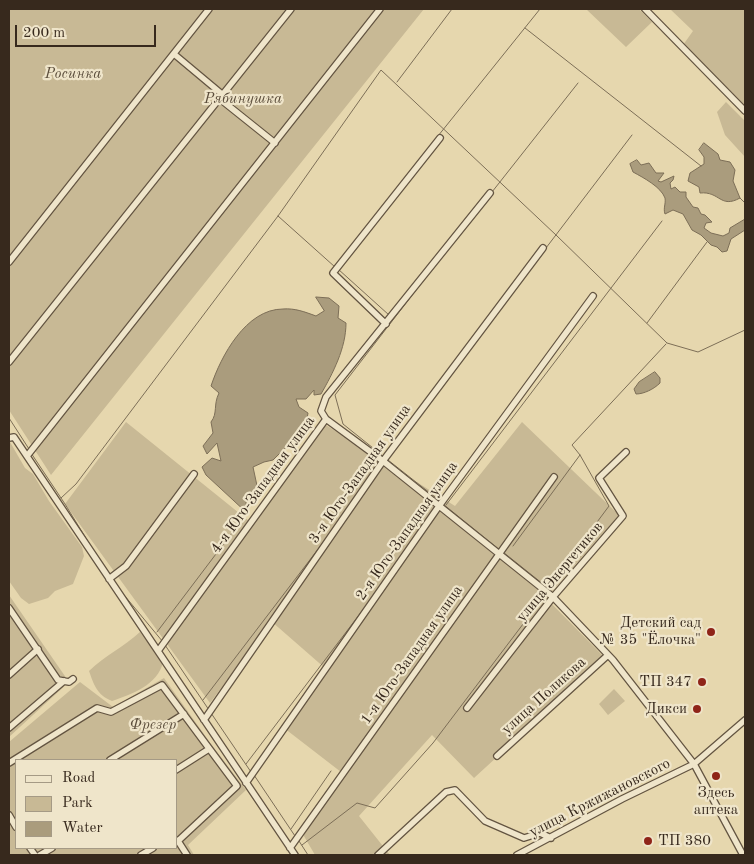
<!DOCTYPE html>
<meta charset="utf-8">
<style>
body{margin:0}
#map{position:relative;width:754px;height:864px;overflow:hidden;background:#e6d7ae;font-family:"Old Standard TT",serif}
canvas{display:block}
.frame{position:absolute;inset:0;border:10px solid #37291d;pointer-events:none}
.legend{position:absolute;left:15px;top:759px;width:162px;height:90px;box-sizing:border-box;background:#efe5ca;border:1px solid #a59a85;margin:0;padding:6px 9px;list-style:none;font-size:15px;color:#37291d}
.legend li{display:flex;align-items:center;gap:10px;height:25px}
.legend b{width:25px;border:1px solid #a59a85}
.scale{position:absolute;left:15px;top:25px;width:141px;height:22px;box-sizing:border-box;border:2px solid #37291d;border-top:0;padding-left:6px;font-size:15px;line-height:18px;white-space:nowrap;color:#37291d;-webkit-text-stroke:4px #efe5ca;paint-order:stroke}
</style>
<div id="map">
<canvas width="754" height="864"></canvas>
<div class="frame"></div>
<ul class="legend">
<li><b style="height:6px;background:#efe5ca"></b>Road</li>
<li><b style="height:14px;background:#c8b995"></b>Park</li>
<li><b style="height:14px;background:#aa9c7d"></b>Water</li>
</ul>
<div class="scale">200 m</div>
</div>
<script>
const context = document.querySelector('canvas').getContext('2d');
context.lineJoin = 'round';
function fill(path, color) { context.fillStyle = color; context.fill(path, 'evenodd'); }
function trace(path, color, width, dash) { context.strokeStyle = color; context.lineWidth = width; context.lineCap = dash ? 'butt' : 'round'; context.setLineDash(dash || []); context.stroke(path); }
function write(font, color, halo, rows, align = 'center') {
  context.font = font + ' "Old Standard TT",serif'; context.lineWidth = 4.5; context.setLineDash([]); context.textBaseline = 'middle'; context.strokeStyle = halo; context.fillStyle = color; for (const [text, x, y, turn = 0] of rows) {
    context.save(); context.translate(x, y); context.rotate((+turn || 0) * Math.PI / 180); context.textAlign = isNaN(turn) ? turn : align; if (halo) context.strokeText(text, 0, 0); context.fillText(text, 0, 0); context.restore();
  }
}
const green = new Path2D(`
 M9 9H424L51 475 9 410Z
 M586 9H639L652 22 626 47Z
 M670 9H745V108L683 45 693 31Z
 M726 102 745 121V157L725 135 717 112Z
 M126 422 249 521 321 422 455 506 522 422 619 515 546 598 605 658 474 778 432 735 359 816 390 855H315L301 831 341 772 284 728 326 669 271 621 210 703 65 504Z
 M10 442 25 468 33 474 49 501 82 547 84 556 73 584 55 591 48 598 29 604 21 598 9 581V443Z
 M9 595 69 682 9 737Z
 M140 632 163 662C158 685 132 694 112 701 97 695 94 685 89 671 104 656 124 647 140 632Z
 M164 678 211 744 246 790 188 845 194 855H9V742L80 682 113 707ZM16 760H176V848H16Z
 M614 689 625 701 608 715 599 704Z`);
const water = new Path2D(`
 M704 143 718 154 720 160 730 162 735 170 733 181 740 198C720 209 720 191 700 193L699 187 688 181 690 173 704 164V157L699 150Z
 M637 160 641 165 649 163 656 173H664L658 181 661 182 674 176 673 180 670 183 671 189 675 187 680 192H686V197L693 207 698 208 701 214 705 215 712 222 706 223 704 228 711 233 723 236 729 233 730 228 745 219V230L731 239 727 251 722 252 717 247 711 245 701 235 692 230 683 214 673 210 665 214C663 208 666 204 665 198 661 187 644 178 633 172L630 164Z
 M316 297 329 298 339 306 338 318 346 323C346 348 333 373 321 394L314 395V390L306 399H296L299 407 308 413 305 430 297 443 284 449 273 460 264 462 253 467 259 495 246 502 247 513 206 475 202 467 212 458 221 461 217 443 207 454 203 446 213 433 211 422C218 413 213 405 219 393L211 386C221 356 246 309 283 309 295 308 305 312 316 316L324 311Z
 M655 372 660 378V383C654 389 644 394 636 394L634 389 639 382Z`);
const stream = new Path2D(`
 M525 28 701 166
 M397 82 452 9
 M438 136 540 9
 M492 192 578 83
 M740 198 745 203
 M278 216 335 267
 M546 248 632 135
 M338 269 389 315
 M647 323 707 242
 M9 418 29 449
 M31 453 65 504 87 540
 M383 456 343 424 335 395 430 272
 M388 460 440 501
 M61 498 76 484 278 216 381 70 556 235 667 343 698 352 745 330
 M443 504 500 550
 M446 505 662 221
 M513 546 580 455
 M503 552 548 588 609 506 580 455 572 445 666 344
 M124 595 163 642
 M451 617 455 612
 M157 632 247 513
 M165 645 209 710
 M203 700 322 544
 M211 713 251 772
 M246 764 375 594
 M254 775 295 836
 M291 829 331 771
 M299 841 308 855
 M302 845 357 803 375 808 433 743 542 599`);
const minor = new Path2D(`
 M645 9 745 111
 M174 54 223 95
 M220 99 275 143
 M9 262 209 9
 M386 324 333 273 440 138
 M9 362 291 9
 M326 419 383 461 553 597 613 660 694 764 743 855
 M9 438 14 437 295 855
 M27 456 380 9
 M109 579 126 566 194 474
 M9 608 58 680 69 682 73 679
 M158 651 326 419 321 411 326 397 490 193
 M9 675 38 649
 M467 708 553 597 623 516 599 478 626 452
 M204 720 383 461 543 248
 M9 728 64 681
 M497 756 608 655
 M110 760 184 714
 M9 763 97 708 111 712 162 685 237 786 178 841
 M176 770 209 749
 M246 783 439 506 593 296
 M9 815 16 827
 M176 840 178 841 187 855
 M30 848 35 855
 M290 848 554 477
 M40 855 52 848
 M141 855 153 848
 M378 855 446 792 455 790 485 821 524 838 540 833 551 838
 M517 855 622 799 694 764 745 720`);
const markers = [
 [711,632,5,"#8f2418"],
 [702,682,5,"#8f2418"],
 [697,709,5,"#8f2418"],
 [716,776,5,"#8f2418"],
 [648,841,5,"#8f2418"]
];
const parkNames = [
 ["Росинка",73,74],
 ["Рябинушка",243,99],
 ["Фрезер",153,725]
];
const streetNames = [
 ["3-я Юго-Западная улица",360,474,-55],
 ["4-я Юго-Западная улица",263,485,-54],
 ["2-я Юго-Западная улица",407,531,-55],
 ["улица Энергетиков",560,572,-50],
 ["1-я Юго-Западная улица",412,655,-55],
 ["улица Поликова",544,696,-42],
 ["улица Кржижановского",600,798,-27]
];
const poiNames = [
 ["Детский сад",701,623],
 ["№ 35 \"Ёлочка\"",701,640],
 ["ТП 347",692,682],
 ["Дикси",687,709],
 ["Здесь",716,793,"center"],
 ["аптека",716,810,"center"],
 ["ТП 380",658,841,"left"]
];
fill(green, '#c8b995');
fill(water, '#aa9c7d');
trace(water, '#7c6e57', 1);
trace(stream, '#7c6e57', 1);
trace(minor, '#635441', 8);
trace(minor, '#efe5ca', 5.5);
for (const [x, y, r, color] of markers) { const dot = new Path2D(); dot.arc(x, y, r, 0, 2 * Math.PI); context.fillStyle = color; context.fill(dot); trace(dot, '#efe5ca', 2); }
write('italic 15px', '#5b4d3b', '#efe5ca', parkNames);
write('15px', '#37291d', '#efe5ca', streetNames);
write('15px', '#37291d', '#efe5ca', poiNames, 'right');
</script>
